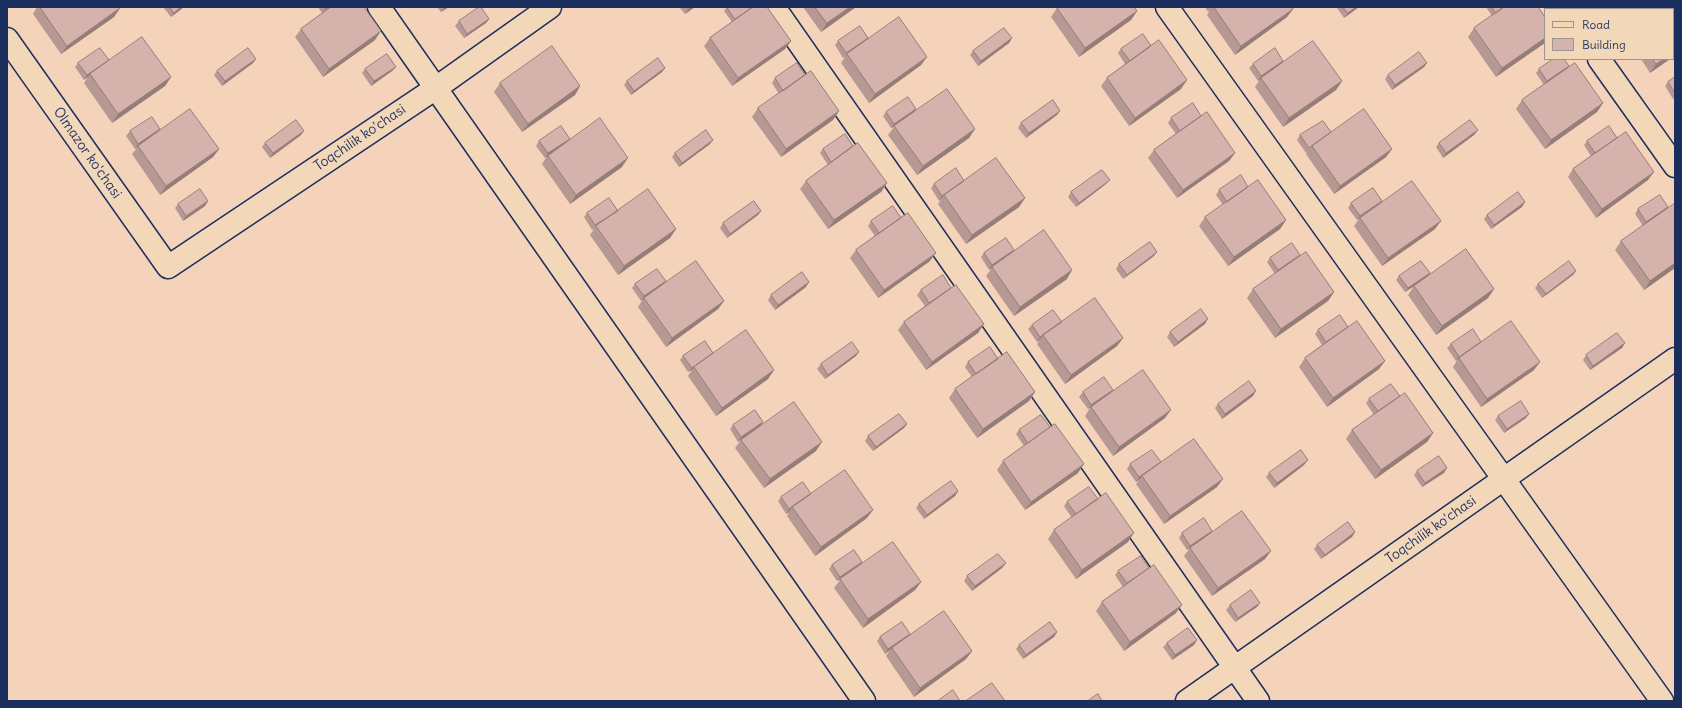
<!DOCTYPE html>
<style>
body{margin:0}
#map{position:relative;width:1682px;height:708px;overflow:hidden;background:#f4d3ba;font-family:Delius,sans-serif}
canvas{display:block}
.frame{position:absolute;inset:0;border:8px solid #1b2f5e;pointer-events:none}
.legend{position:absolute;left:1544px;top:8px;width:130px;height:52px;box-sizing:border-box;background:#f2d7b9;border:1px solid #9c9495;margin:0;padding:5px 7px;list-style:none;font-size:12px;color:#1b2f5e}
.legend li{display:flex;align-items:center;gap:8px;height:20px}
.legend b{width:20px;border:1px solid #9c9495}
</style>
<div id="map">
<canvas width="1682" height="708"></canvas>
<div class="frame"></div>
<ul class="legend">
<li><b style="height:5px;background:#f2d7b9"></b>Road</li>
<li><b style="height:11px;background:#d5b2ac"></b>Building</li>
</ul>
</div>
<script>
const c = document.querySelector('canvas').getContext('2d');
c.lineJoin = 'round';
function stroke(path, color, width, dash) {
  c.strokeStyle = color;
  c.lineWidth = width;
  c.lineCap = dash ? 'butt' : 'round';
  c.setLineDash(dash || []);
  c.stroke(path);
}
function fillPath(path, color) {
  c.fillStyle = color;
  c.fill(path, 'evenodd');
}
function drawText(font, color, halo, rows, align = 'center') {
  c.font = font + ' Delius,sans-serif';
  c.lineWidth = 4;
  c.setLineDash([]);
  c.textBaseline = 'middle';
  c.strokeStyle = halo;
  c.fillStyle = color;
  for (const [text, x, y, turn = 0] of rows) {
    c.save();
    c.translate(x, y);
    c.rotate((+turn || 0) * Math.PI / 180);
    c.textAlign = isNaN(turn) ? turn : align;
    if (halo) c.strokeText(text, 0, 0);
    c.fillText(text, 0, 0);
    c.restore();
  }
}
const minor = new Path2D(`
 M379 7 864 701
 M774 7 1258 701
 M1167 7 1662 701
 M1562 7 1563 9
 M7 39 168 267 436 88 550 7
 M1599 59 1675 166
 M1187 701 1675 359`);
stroke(minor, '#1b2f5e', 25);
stroke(minor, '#f2d7b9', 22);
fillPath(new Path2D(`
 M37 7H119L120 8 114 17 61 54 33 14Z
 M163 7H184L171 17Z
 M318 7H364L375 40 323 77 295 37 301 29 322 13Z
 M437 7H449L441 12Z
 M679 7H695L685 14Z
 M727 7H767L791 41 785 49 732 86 704 46 710 38 732 22 724 11Z
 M803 7H856L821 32Z
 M1205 7H1292L1293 9 1287 17 1235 55 1207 15 1210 10 1208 12Z
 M1337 7H1359L1344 18 1337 8Z
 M1486 7H1538L1545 17 1496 77 1468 37 1474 28 1492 16Z
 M1057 8 1137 11 1131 20 1079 57 1051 17Z
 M489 19 486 23 464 38 455 26 459 21Z
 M868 38 927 57 921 65 869 103 841 63 845 57 843 58 835 45 838 41Z
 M1012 38 1009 43 978 66 970 55 973 51Z
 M1151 46 1181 89 1129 126 1101 86 1107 78 1125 64 1118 53 1121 49Z
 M256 59 253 63 222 86 214 75 217 71Z
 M1641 59H1670L1650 73Z
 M109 60 171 77 165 86 112 123 84 83 88 77 84 80 75 67 78 63Z
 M1283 61 1282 63 1342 81 1336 90 1283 127 1255 87 1260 79 1258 81 1249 68 1253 64Z
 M1427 63 1424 67 1392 90 1385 79 1388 75Z
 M396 67 392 71 371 86 362 73 365 69Z
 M665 68 662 72 631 95 624 85 627 81Z
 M1568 68 1603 103 1597 112 1545 149 1516 109 1522 100 1544 85 1536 73 1539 69Z
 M805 75 839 111 833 120 781 157 752 117 758 108 779 94 772 83 775 78Z
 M1675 77V98L1673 99 1665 86 1668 82Z
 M500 83 580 86 575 95 522 132 494 92Z
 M916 109 914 112 975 129 969 138 917 175 888 135 894 127 891 128 883 116 886 112Z
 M1057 115 1026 138 1018 128 1021 123Z
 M1201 116 1235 153 1229 161 1177 198 1148 158 1154 150 1176 134 1168 123 1171 118Z
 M160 129 159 131 219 149 213 157 160 195 132 154 137 148 135 149 126 136 130 131Z
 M1478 130 1474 135 1443 158 1436 147 1439 143Z
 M1331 132 1392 149 1386 157 1334 194 1306 154 1308 151 1306 153 1297 140 1300 135Z
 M301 135 270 158 262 147 265 143Z
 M1617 138 1648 180 1596 218 1568 177 1573 169 1591 156 1584 145 1587 141Z
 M539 141H568L622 167 570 204 542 164 547 156 545 158 536 146Z
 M710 144 679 167 672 157 675 153Z
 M853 146 887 183 881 192 828 229 800 189 806 181 828 165 820 153 823 149Z
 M964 181 1025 198 1019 207 966 244 938 204 942 198 939 201 931 188 934 184Z
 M1106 184 1076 207 1068 197 1071 192Z
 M1248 187 1286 220 1280 229 1228 266 1199 226 1205 217 1223 205 1216 195 1219 190Z
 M208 201 205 206 183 221 175 208 178 204Z
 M1382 201 1381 203 1435 229 1382 266 1354 226 1359 219 1357 220 1348 208 1351 203Z
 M1525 202 1522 207 1491 229 1484 219 1487 215Z
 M1668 207 1667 209 1675 268 1644 290 1615 250 1621 241 1643 226 1635 214 1638 209Z
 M761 211 758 215 727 238 720 228 723 223Z
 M587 213 676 229 670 238 618 275 590 235 594 229 592 230 584 217Z
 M871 221 930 261 878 298 850 258 856 250 875 236 868 226Z
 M984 253H1012L1067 279 1014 316 986 276 992 268 989 270 981 257Z
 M1300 255 1334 292 1328 301 1275 338 1247 298 1253 289 1275 274 1267 262 1270 258Z
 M1154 256 1123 279 1116 269 1119 264Z
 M1576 271 1573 275 1542 298 1535 288 1538 284Z
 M1430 273 1427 277 1494 289 1488 298 1436 335 1408 295 1414 286 1405 292 1396 280 1399 276Z
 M635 284H664L724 301 718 309 666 347 638 307 643 299 641 301 632 288Z
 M806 287 775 310 768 300 771 295Z
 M951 288 984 324 978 333 926 370 898 330 904 322 925 306 917 295 921 290Z
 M1062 322 1123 338 1117 346 1065 384 1037 344 1040 340 1037 342 1028 329 1032 325Z
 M1205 324 1174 347 1167 337 1170 332Z
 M1348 327 1379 369 1327 407 1299 367 1305 358 1322 345 1315 334 1318 330Z
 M1481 342 1480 344 1534 370 1481 407 1453 367 1458 359 1456 361 1447 348 1451 344Z
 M1625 343 1622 348 1590 370 1583 360 1586 355Z
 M713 353 774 370 768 379 716 416 688 376 692 370 688 372 680 360 683 356Z
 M856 356 825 379 817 369 821 364Z
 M998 359 1035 392 1029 401 977 438 949 398 955 389 972 377 965 367 968 362Z
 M1113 390 1111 393 1165 418 1113 456 1085 416 1090 408 1088 409 1079 397 1083 392Z
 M1253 396 1222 419 1215 408 1218 404Z
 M1400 396 1433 433 1427 442 1375 479 1346 439 1352 430 1374 415 1366 403 1369 399Z
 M1498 416 1526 418 1504 433 1495 420Z
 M763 422 761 425 816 451 764 488 735 448 741 440 738 442 730 429 733 425Z
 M907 424 904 428 873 451 865 441 868 436Z
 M1019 430 1078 473 1025 510 997 470 1003 461 1024 446 1016 434Z
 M1161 462 1217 487 1164 524 1136 484 1140 479 1136 482 1127 469 1130 464Z
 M1304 465 1274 488 1266 477 1269 473Z
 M1417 471 1444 473 1422 487 1414 475Z
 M958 491 955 496 924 519 916 508 919 504Z
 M811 494 867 518 815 556 787 516 789 512 786 514 778 501 781 497Z
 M1098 499 1128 542 1076 579 1048 539 1054 530 1072 518 1064 506 1067 502Z
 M1212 531 1210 534 1265 559 1212 596 1184 556 1190 548 1187 550 1179 538 1182 533Z
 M1355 532 1352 537 1321 559 1314 549 1317 545Z
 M1006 563 1002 568 972 591 964 581 967 576Z
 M861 564 921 582 915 590 863 628 834 588 840 580 837 581 829 569 832 565Z
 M1118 571 1176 613 1124 651 1096 611 1102 602 1123 587 1115 575Z
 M1260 603 1257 607 1235 622 1226 610 1230 605Z
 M1057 632 1054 637 1023 659 1016 649 1019 645Z
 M910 634 972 651 966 659 914 697 886 656 890 650 885 654 877 641 880 637Z
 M1197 640 1194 645 1172 660 1163 647 1167 643Z`), '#b79994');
fillPath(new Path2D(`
 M181 7H184L171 17 174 13Z
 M445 7H449L441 12Z
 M690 7H695L685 14Z
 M850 7H856L821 32 827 23Z
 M1356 7H1359L1344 18 1348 13Z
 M120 8 114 17 61 54 67 46Z
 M1293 9 1287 17 1235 55 1241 46Z
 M1137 11 1131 20 1079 57 1085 48Z
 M489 19 486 23 464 38 467 34Z
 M381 31 375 40 323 77 329 69Z
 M1012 38 1009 43 978 66 981 61Z
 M1545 38V43L1496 77 1502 68Z
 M791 41 785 49 732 86 738 78Z
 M1675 51V56L1673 57V53Z
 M927 57 921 65 869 103 875 94Z
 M256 59 253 63 222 86 225 81Z
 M1664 59H1670L1650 73 1656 64Z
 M109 60 90 74 88 77 84 80 87 75Z
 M1283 61 1280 66 1258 81 1261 76Z
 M1427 63 1424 67 1392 90 1395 85Z
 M1569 66 1566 70 1544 86 1547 81Z
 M396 67 392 71 371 86 374 81Z
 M665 68 662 72 631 95 634 91Z
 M171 77 165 86 112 123 118 114Z
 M1187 80 1181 89 1129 126 1135 118Z
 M1342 81 1336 90 1283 127 1289 118Z
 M580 86 575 95 522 132 528 124Z
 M1603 103 1597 112 1545 149 1551 140Z
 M916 109 913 114 891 128 894 124Z
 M839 111 833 120 781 157 786 149Z
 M1060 111 1057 115 1026 138 1029 133Z
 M160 129 157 134 138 146 135 149 138 144Z
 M975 129 969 138 917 175 923 166Z
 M1478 130 1474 135 1443 158 1446 153Z
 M304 131 301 135 270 158 273 153Z
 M570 139 566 143 545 158 548 153Z
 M713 140 710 144 679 167 682 163Z
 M219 149 213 157 160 195 166 186Z
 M1392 149 1386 157 1334 194 1340 186Z
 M1235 153 1229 161 1177 198 1183 190Z
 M628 158 622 167 570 204 576 195Z
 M1654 172 1648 180 1596 218 1602 209Z
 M1110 180 1106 184 1076 207 1079 203Z
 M964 181 944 195 942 198 939 201 942 196Z
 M887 183 881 192 828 229 834 220Z
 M1025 198 1019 207 966 244 972 235Z
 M208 201 205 206 183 221 186 216Z
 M1382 201 1379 205 1360 218 1357 220 1360 216Z
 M1525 202 1522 207 1491 229 1494 225Z
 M1668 207 1665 211 1643 226 1646 222Z
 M761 211 758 215 727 238 730 234Z
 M1286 220 1280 229 1228 266 1234 257Z
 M1441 221 1435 229 1382 266 1388 258Z
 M676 229 670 238 618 275 624 266Z
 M1014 250 1011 255 989 270 992 265Z
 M1157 252 1154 256 1123 279 1127 275Z
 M936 253 930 261 878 298 884 290Z
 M1675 263V268L1644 290 1650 281Z
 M1072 270 1067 279 1014 316 1020 307Z
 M1576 271 1573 275 1542 298 1546 294Z
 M1430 273 1427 278 1405 292 1408 288Z
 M666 281 663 286 641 301 644 296Z
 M809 282 806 287 775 310 778 305Z
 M1494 289 1488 298 1436 335 1442 326Z
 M1334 292 1328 301 1275 338 1281 329Z
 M724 301 718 309 666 347 672 338Z
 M1208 319 1205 324 1174 347 1178 342Z
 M984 324 978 333 926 370 932 362Z
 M1043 335 1040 340 1037 342 1040 337Z
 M1123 338 1117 346 1065 384 1071 375Z
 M1481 342 1478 346 1456 361 1459 357Z
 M1625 343 1622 348 1590 370 1593 366Z
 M859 352 856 356 825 379 828 375Z
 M710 358 694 367 692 370 688 372 692 368Z
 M1385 361 1379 369 1327 407 1333 398Z
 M1540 362 1534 370 1481 407 1487 399Z
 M774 370 768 379 716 416 722 408Z
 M1113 390 1110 394 1088 409 1091 405Z
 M1256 391 1253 396 1222 419 1225 414Z
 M1035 392 1029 401 977 438 983 429Z
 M1171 410 1165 418 1113 456 1119 447Z
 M1529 414 1526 418 1504 433 1507 429Z
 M763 422 760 427 738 442 741 437Z
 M907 424 904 428 873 451 876 447Z
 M1433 433 1427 442 1375 479 1381 470Z
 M822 442 816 451 764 488 770 479Z
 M1308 460 1304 465 1274 488 1277 483Z
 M1161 462 1142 476 1140 479 1136 482 1139 477Z
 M1084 464 1078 473 1025 510 1031 502Z
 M1447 468 1444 473 1422 487 1425 483Z
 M1223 479 1217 487 1164 524 1170 516Z
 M958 491 955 496 924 519 927 515Z
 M792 507 789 512 786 514 789 509Z
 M873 510 867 518 815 556 821 547Z
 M1212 531 1209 535 1187 550 1190 546Z
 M1355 532 1352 537 1321 559 1325 555Z
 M1134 533 1128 542 1076 579 1082 570Z
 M1271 551 1265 559 1212 596 1218 588Z
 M862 562 859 567 837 581 840 577Z
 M1006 563 1002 568 972 591 975 586Z
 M921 582 915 590 863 628 868 619Z
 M1260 603 1257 607 1235 622 1238 618Z
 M1182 605 1176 613 1124 651 1130 642Z
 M1057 632 1054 637 1023 659 1026 655Z
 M910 634 892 648 890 650 885 654 888 649Z
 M1197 640 1194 645 1172 660 1175 655Z
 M972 651 966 659 914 697 920 688Z`), '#957d78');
const building = new Path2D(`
 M40 7H119L120 8 67 46Z
 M170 7H181L174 13Z
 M324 7H329L325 9Z
 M331 7H364L381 31 329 69 301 29Z
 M479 7H481L489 19 467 34 459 21Z
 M727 7H753L735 19Z
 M753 7H767L791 41 738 78 710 38Z
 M815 7H850L827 23Z
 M1059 7H1134L1137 11 1085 48 1057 8Z
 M1214 7H1292L1293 9 1241 46Z
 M1343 7H1356L1348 13Z
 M1492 7H1504L1496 13Z
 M1504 7H1538L1545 17V38L1502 68 1474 28Z
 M1624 7H1650V8L1648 9H1621Z
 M1653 7H1675V51L1673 53V9H1650Z
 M899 17 927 57 875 94 847 54Z
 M860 26 868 38 846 53 838 41Z
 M1004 28 1012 38 981 61 973 51Z
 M1143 34 1151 46 1130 61 1121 49Z
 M142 37 171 77 118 114 90 74Z
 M1159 40 1187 80 1135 118 1107 78Z
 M1313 41 1342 81 1289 118 1261 78Z
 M552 46 580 86 528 124 500 83Z
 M100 48 109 60 87 75 78 63Z
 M248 48 256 59 225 81 217 71Z
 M1275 48 1283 61 1261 76 1253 64Z
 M1419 52 1427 63 1395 85 1388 75Z
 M387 54 396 67 374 81 365 69Z
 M658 58 665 68 634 91 627 81Z
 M1553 59H1564L1569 66 1547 81 1539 69Z
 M1653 59H1664L1656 64Z
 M797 63 805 75 783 91 775 78Z
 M1575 63 1603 103 1551 140 1522 100Z
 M811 71 839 111 786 149 758 108Z
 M1675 77V93L1668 82Z
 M947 89 975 129 923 166 894 126Z
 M908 97 916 109 894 124 886 112Z
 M1053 100 1060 111 1029 133 1021 123Z
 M1193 103 1201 116 1180 131 1171 118Z
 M190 109 219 149 166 186 138 146Z
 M1364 109 1392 149 1340 186 1312 146Z
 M1207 112 1235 153 1183 190 1154 150Z
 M152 117 160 129 138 144 130 131Z
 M600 118 628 158 576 195 548 156Z
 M296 120 304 131 273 153 265 143Z
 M1470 120 1478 130 1446 153 1439 143Z
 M1323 121 1331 132 1309 148 1300 135Z
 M561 126 570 139 548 153 539 141Z
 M1609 126 1617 138 1595 153 1587 141Z
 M706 130 713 140 682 163 675 153Z
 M1626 132 1654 172 1602 209 1573 169Z
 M845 134 853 146 831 162 823 149Z
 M858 143 887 183 834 220 806 181Z
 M996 158 1025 198 972 235 944 195Z
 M956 168 964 181 942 196 934 184Z
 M1102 170 1110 180 1079 203 1071 192Z
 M1241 175 1248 187 1227 202 1219 190Z
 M1258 180 1286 220 1234 257 1205 217Z
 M1412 181 1441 221 1388 258 1360 218Z
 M1373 188 1382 201 1360 216 1351 203Z
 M200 189 208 201 186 216 178 204Z
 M648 189 676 229 624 266 596 226Z
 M1518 192 1525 202 1494 225 1487 215Z
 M1660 195 1668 207 1646 222 1638 209Z
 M609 198 618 211 595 225 587 213Z
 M754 201 761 211 730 234 723 223Z
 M1674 204 1675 205V263L1650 281 1621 241Z
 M893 206 901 218 879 233 871 221Z
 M908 213 936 253 884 290 856 250Z
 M1044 230 1072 270 1020 307 992 267Z
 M1006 238 1014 250 992 265 984 253Z
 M1150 242 1157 252 1127 275 1119 264Z
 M1292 243 1300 255 1278 270 1270 258Z
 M1466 249 1494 289 1442 326 1414 286Z
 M1306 252 1334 292 1281 329 1253 289Z
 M696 261 724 301 672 338 644 298Z
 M1421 261 1430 273 1408 288 1399 276Z
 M1569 261 1576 271 1546 294 1538 284Z
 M657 269 666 281 644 296 635 284Z
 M802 272 809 282 778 305 771 295Z
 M943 275 951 288 929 303 921 290Z
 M956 285 984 324 932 362 904 322Z
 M1095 298 1123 338 1071 375 1043 335Z
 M1201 309 1208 319 1178 342 1170 332Z
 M1053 310 1062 322 1040 337 1032 325Z
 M1340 315 1348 327 1326 342 1318 330Z
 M1357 321 1385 361 1333 398 1305 358Z
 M1511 321 1540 362 1487 399 1459 358Z
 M1473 329 1481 342 1459 357 1451 344Z
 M746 330 774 370 722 408 694 367Z
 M1617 333 1625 343 1593 366 1586 355Z
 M705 341 713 353 692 368 683 356Z
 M852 342 859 352 828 375 821 364Z
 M990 347 998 359 976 374 968 362Z
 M1007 352 1035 392 983 429 955 389Z
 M1143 370 1171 410 1119 447 1091 407Z
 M1104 377 1113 390 1091 405 1083 392Z
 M1249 381 1256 391 1225 414 1218 404Z
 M1391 384 1400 396 1378 411 1369 399Z
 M1405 393 1433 433 1381 470 1352 430Z
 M1521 401 1529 414 1507 429 1498 416Z
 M794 402 822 442 770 479 741 440Z
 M755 410 763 422 741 437 733 425Z
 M899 414 907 424 876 447 868 436Z
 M1041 415 1050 427 1028 443 1019 430Z
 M1055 424 1084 464 1031 502 1003 461Z
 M1194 439 1223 479 1170 516 1142 476Z
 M1152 450 1161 462 1139 477 1130 464Z
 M1301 450 1308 460 1277 483 1269 473Z
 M1439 456 1447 468 1425 483 1417 471Z
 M845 470 873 510 821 547 792 507Z
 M951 481 958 491 927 515 919 504Z
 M803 482 811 494 789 509 781 497Z
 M1089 487 1098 499 1076 514 1067 502Z
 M1106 493 1134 533 1082 570 1054 530Z
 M1242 511 1271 551 1218 588 1190 548Z
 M1204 518 1212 531 1190 546 1182 533Z
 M1348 522 1355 532 1325 555 1317 545Z
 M893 542 921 582 868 619 840 579Z
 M854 550 862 562 840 577 832 565Z
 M998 554 1006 563 975 586 967 576Z
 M1141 556 1149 568 1127 583 1118 571Z
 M1154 565 1182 605 1130 642 1102 602Z
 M1251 590 1260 603 1238 618 1230 605Z
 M944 611 972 651 920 688 892 648Z
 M902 622 910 634 888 649 880 637Z
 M1050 622 1057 632 1026 655 1019 645Z
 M1188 628 1197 640 1175 655 1167 643Z
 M992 683 1005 701H966Z
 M953 690 960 701H938Z
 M1098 694 1102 701H1088Z`);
fillPath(building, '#d5b2ac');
stroke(building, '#957d78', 1);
drawText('14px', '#1b2f5e', '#f2d7b9', [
 ["Toqchilik ko'chasi",360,138,-34],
 ["Olmazor ko'chasi",87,153,55],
 ["Toqchilik ko'chasi",1431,530,-35]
]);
</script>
